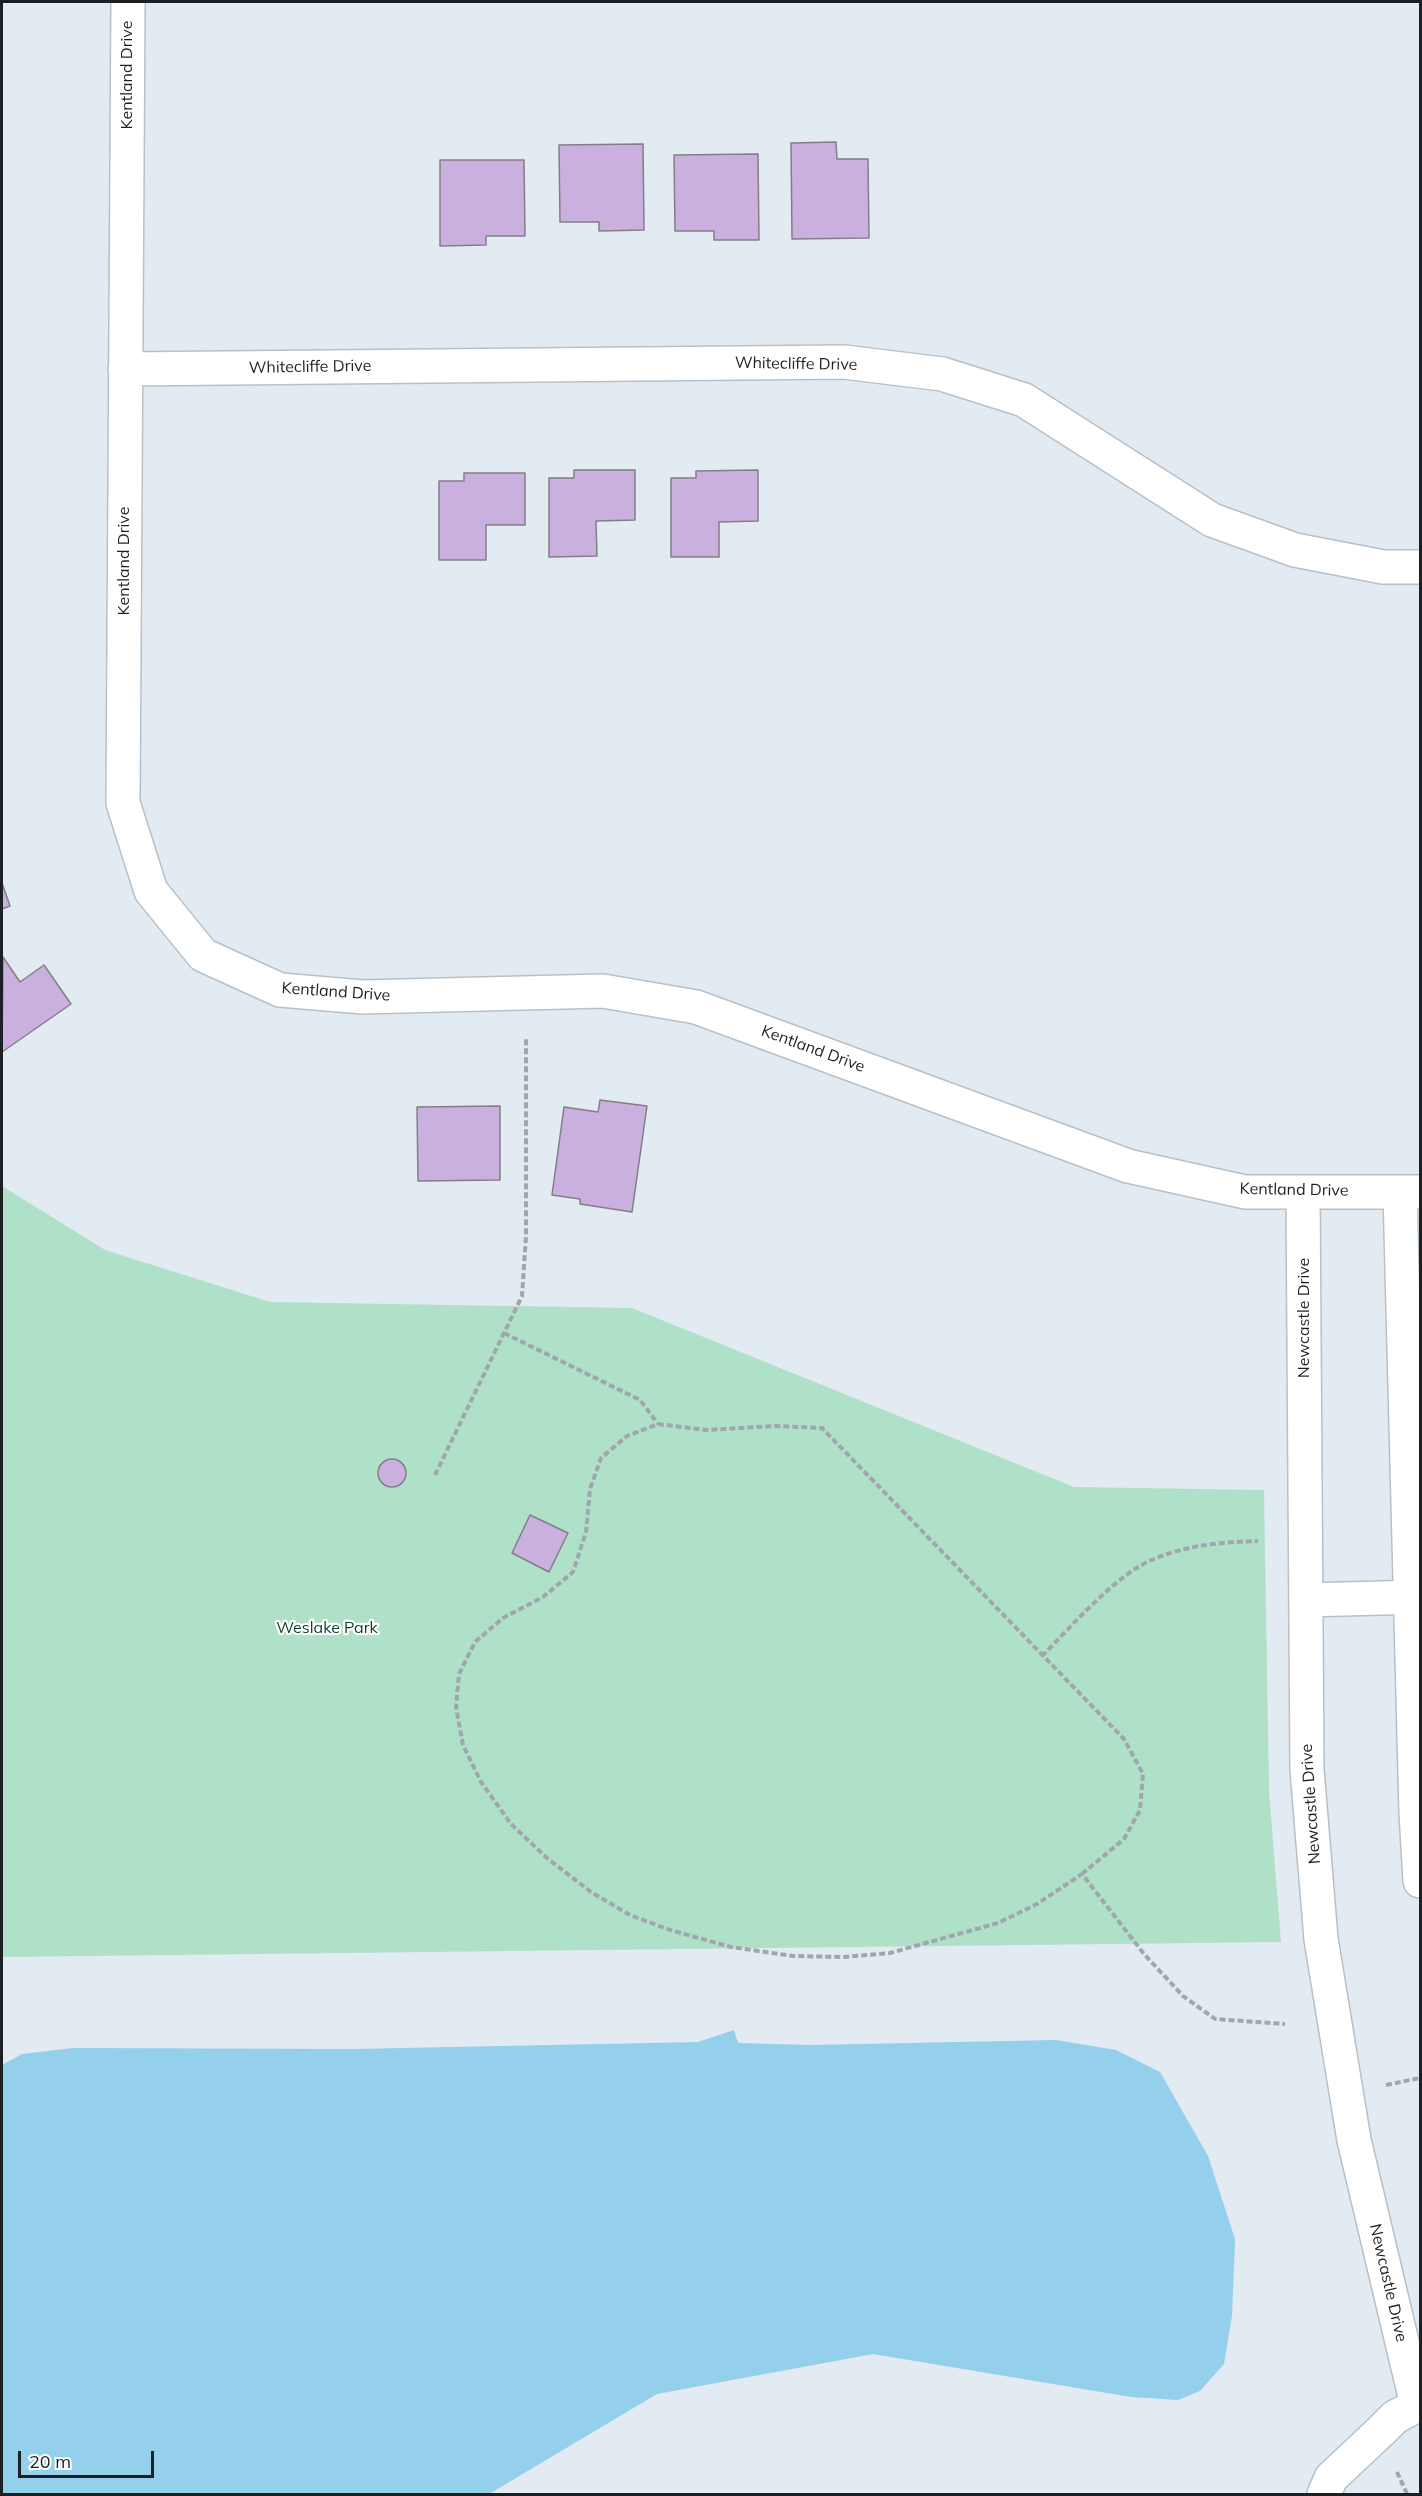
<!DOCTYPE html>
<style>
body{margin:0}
#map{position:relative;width:1422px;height:2496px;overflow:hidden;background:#e2eaf2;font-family:Mulish,sans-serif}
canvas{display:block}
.frame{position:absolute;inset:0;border:3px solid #1d2023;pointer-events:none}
.scale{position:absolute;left:18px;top:2451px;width:136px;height:27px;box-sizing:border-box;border:3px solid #1d2023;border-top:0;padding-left:8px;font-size:18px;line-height:21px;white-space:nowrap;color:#1d2023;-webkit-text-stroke:4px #fff;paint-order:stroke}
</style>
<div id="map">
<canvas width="1422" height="2496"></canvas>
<div class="frame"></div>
<div class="scale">20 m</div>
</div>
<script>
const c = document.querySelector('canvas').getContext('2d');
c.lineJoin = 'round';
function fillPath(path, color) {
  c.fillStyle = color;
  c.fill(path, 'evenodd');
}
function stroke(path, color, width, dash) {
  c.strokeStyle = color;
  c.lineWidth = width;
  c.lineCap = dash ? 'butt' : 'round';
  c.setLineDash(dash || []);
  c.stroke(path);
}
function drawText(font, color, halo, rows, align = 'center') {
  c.font = font + ' Mulish,sans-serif';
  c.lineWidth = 4.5;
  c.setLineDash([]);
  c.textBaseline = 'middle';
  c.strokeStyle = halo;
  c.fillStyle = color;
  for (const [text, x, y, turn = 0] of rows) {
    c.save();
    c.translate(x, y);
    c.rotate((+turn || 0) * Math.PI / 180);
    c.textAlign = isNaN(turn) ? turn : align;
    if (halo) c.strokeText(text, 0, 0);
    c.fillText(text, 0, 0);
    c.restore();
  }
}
fillPath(new Path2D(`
 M2 1186 105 1250 270 1302 632 1308 1074 1487 1264 1490 1269 1791 1281 1942 2 1957Z`), '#afe1c8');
fillPath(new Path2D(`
 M734 2030 738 2043 810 2045 1056 2040 1116 2050 1160 2072 1208 2156 1235 2239 1232 2316 1224 2364 1200 2391 1178 2400 1131 2397 873 2354 657 2394 489 2494H2V2065L22 2054 73 2048 354 2049 698 2042Z`), '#94cfeb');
const building = new Path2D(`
 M836 142 837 159H868L869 238 792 239 791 143Z
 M643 144 644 230 599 231V222H560L559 145Z
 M758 154 759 240H714V231H675L674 155Z
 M440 160H524L525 236H486V245L440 246Z
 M574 470H635V520L596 521 597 556 549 557V478H574Z
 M758 470V521L719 522V557H671V478H696V471Z
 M464 473H525V525H486V560H439V481H464Z
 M2 883 10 906 2 909Z
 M3 957 20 982 44 965 71 1004 2 1052Z
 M600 1100 647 1106 632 1212 580 1204V1199L552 1195 564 1107 598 1112Z
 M500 1106V1180L418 1181 417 1107Z
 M378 1473a14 14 0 1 1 28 0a14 14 0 1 1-28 0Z
 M530 1515 568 1533 549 1572 512 1553Z`);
fillPath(building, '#cab0df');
stroke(building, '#837e86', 1.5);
const minor = new Path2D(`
 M128 2 123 803 151 891 203 955 280 990 363 997 603 991 696 1007 1128 1166 1245 1192H1420
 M125 369 844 362 942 374 1024 400 1212 520 1295 550 1383 567H1420
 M1303 1192 1307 1770 1321 1939 1354 2140 1417 2405
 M1400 1192 1416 1813 1420 1881
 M1306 1600 1420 1597
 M1324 2494 1331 2478 1381 2431 1395 2417 1420 2404`);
stroke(minor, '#b8c0c7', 36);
stroke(new Path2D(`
 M504 1333 640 1400 658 1424
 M435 1475 522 1296 526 1236V1038
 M1042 1656C1071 1627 1116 1574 1154 1559 1187 1545 1223 1542 1258 1541
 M1082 1874 1124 1839 1140 1810 1143 1774 1124 1739 822 1428 775 1426 706 1430 658 1424 627 1436 601 1458 590 1489 586 1532 573 1572 543 1597 503 1618 475 1642 459 1674 456 1707 463 1745 481 1782 511 1824 547 1858 591 1892 630 1915 670 1930 731 1947 793 1956 844 1957 890 1953 998 1923 1037 1904 1082 1874 1144 1954 1183 1996 1215 2019 1285 2024
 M1386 2085 1420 2078
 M1397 2472 1407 2494`), '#a0a6ac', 4, [6, 3]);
stroke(minor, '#fff', 33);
drawText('16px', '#1d2023', '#fff', [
 ["Kentland Drive",127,75,-90],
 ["Whitecliffe Drive",796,364,1],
 ["Whitecliffe Drive",310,367,-1],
 ["Kentland Drive",124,561,-90],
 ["Kentland Drive",336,992,4],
 ["Kentland Drive",813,1049,20],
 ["Kentland Drive",1294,1190,1],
 ["Newcastle Drive",1304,1318,-90],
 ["Newcastle Drive",1311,1804,-94],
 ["Newcastle Drive",1388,2283,77]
]);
drawText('16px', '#0d3d2a', '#fff', [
 ["Weslake Park",327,1628]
]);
</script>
